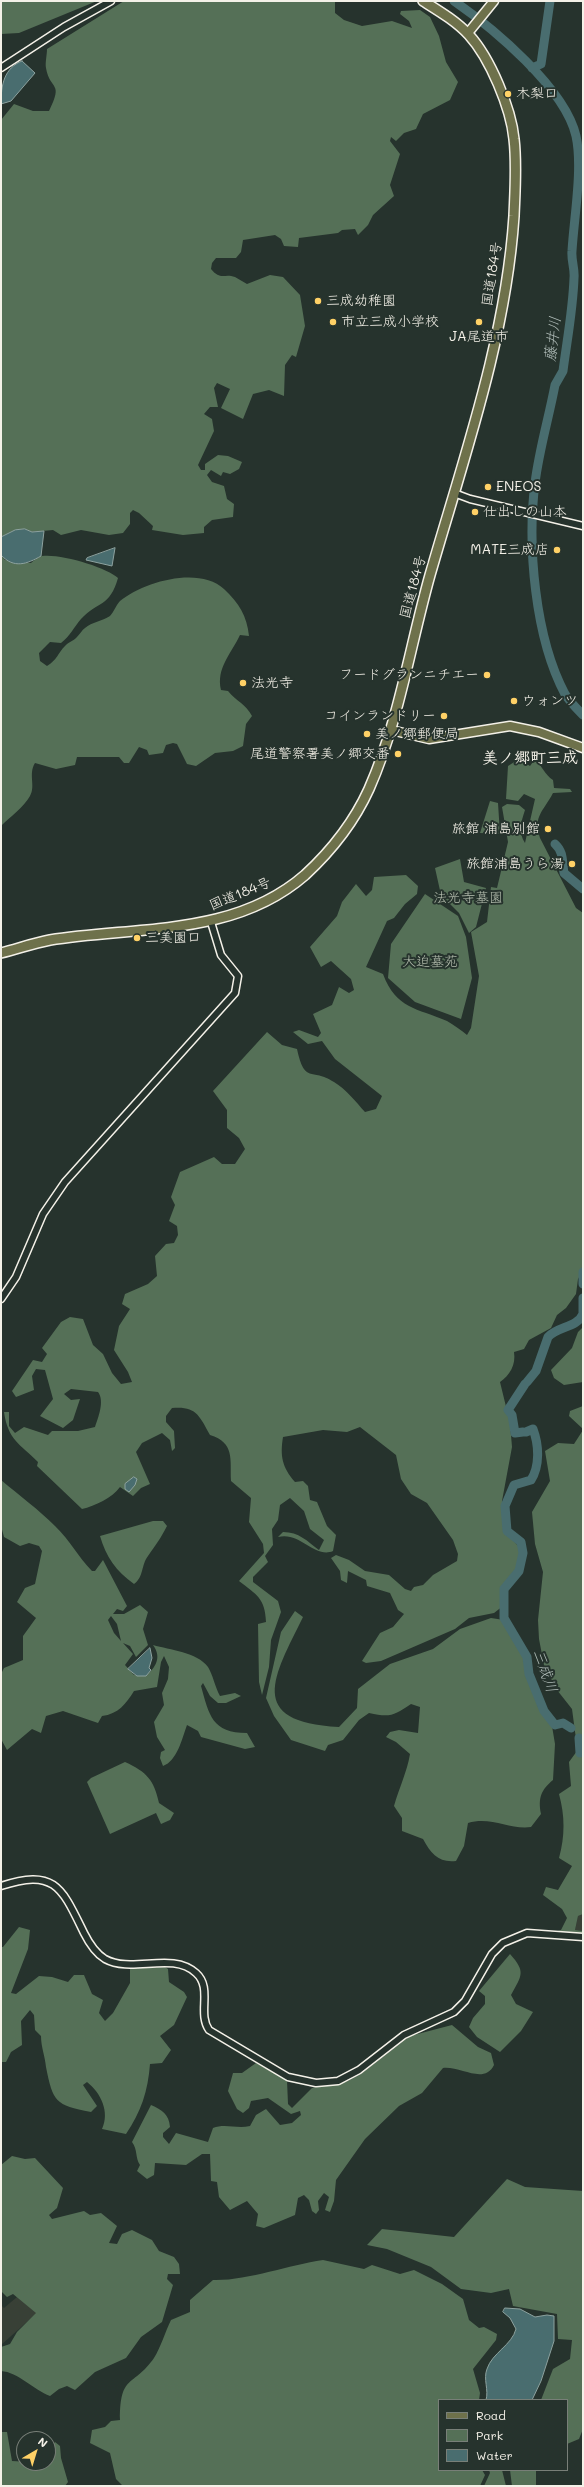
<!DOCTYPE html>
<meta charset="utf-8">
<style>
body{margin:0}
#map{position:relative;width:584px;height:2487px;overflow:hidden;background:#26332d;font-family:Mali,sans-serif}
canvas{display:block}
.frame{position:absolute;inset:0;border:2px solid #f4f1e8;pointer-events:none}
.legend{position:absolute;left:438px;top:2399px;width:130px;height:72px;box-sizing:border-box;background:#26332d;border:1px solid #787f78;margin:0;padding:5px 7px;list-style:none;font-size:12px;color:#f4f1e8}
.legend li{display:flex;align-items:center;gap:8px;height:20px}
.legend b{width:20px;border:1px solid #787f78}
.north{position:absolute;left:16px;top:2431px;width:40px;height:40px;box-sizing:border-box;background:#26332d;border:1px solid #787f78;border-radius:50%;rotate:38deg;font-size:11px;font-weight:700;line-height:16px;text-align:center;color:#f4f1e8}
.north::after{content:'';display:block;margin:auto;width:14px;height:18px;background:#ffd166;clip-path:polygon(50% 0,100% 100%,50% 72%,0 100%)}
</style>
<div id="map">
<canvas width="584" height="2487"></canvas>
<div class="frame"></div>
<ul class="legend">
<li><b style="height:5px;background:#6e714b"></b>Road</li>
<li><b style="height:11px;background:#557057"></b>Park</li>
<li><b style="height:11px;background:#496d6f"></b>Water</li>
</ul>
<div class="north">N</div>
</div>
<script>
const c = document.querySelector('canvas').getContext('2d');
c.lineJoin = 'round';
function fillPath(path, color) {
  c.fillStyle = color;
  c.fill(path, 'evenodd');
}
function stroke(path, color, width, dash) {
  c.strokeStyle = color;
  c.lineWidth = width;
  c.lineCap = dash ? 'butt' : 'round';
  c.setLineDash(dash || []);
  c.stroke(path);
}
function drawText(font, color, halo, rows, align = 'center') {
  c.font = font + ' Mali,"Klee One",sans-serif';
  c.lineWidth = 4;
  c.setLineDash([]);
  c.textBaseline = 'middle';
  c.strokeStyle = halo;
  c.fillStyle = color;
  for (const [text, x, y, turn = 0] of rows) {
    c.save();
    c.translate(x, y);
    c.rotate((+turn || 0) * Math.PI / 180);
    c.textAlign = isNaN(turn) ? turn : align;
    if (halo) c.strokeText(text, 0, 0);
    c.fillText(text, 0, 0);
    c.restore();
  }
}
fillPath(new Path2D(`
 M583 1914V1931L575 1930 578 1916Z
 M17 2297 37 2313 1 2345V2305L4 2308Z`), '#384036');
fillPath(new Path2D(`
 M1 1H97L19 33 1 34Z
 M124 1H335V13L344 20 362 26 392 21 412 28 409 21 400 14 401 11 420 10 430 17 439 36 446 62 458 82 450 100 423 114 416 129 404 133 396 141 391 137 390 141 400 154 390 185 394 196 373 215 368 225 358 235 355 229 342 230 338 233 299 238 298 247 284 246 281 239 275 235 243 240 241 252 236 258H216L212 263 211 269C221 281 224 273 235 277 239 279 243 282 247 284L270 275 283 277 300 295 305 326 296 357 292 355 285 365 284 396 269 390 253 394 243 419 221 408 230 389 217 383 214 388 218 407H210L204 414 212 419 214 431 198 465 201 470H205V464L218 455 228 456 242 462 239 469 230 474 223 472 221 476 211 470 207 475 212 482 224 486 227 499 234 504 233 517 212 520 204 527V533L183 535 152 530 153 526 139 513 133 510 130 513V524L123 533 109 535 81 530 61 535 53 530 32 532 25 529 15 530 1 537V120L14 104 33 111H49C64 81 50 91 46 68 45 63 47 55 47 49Z
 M1 555 5 560 31 563C33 561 36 559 38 557 53 551 107 567 118 578 110 607 98 601 81 619 74 627 70 636 61 643L50 642 39 653 40 661 47 666C57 660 58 653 65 646 68 642 74 641 77 637 80 634 82 630 85 628 92 622 102 621 110 616 114 612 116 605 120 601 144 581 200 566 224 589 239 603 247 616 249 636L240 635C231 654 216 668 221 690L228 691C236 701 246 704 252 716L246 724 243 746 233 751 215 753 196 766 187 764 177 744 173 743 166 745 163 753 149 755 147 750 139 747 129 763H124L119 757H77L75 765 56 769 35 763C28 774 36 786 30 796 24 807 10 817 1 826Z
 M519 759 530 766 535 759C542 766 545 775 553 780L554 788 570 789 572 792 553 793C543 812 533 816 540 838L576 908 583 913V1271L578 1279 576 1294 566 1308 557 1315 551 1328 529 1340 524 1349 514 1352C516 1365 510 1375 500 1382L510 1423 512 1447 502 1501 510 1537 520 1548 517 1570 504 1590 503 1606 494 1613 469 1618 455 1629 381 1661 366 1663 362 1661 380 1633 393 1627 404 1614 398 1610 390 1593 367 1586 366 1580 348 1571 347 1583 341 1580 340 1571 331 1558 336 1555 349 1560 365 1571 389 1575 405 1589 411 1591 414 1587 423 1585 433 1575 457 1561 458 1554 453 1540 427 1503 411 1494 401 1479 396 1455 360 1427 347 1432 323 1430 283 1437C280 1456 282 1467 295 1482L303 1481 308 1486 310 1500 317 1502 327 1526 336 1535 333 1551C315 1559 300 1531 278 1537L283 1532C299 1532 307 1541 319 1550L324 1540 310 1529 304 1511 290 1498 280 1505 278 1520 272 1529 273 1545 265 1556 268 1562 253 1577V1582L278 1601 281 1612 271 1640 269 1667 262 1695 259 1682 258 1624 266 1622C265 1598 257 1595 239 1581L264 1553 263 1544 249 1522 251 1498 231 1481C230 1459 235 1443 210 1435 199 1415 196 1406 172 1408L166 1416V1422L174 1431 175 1448 172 1451 170 1440 162 1433 142 1443 136 1452 150 1484 141 1488 133 1496 120 1487C112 1498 95 1506 82 1509L37 1466 38 1462C20 1444 8 1440 4 1412H9V1426L15 1433 24 1427 48 1435 52 1431H78L95 1427C98 1418 105 1401 98 1392L71 1389 64 1394 71 1400 80 1399 73 1420 63 1428 40 1416 53 1399 45 1370 36 1369 32 1376 34 1390 16 1397 12 1391 33 1360 42 1362 47 1354 42 1348 61 1322 70 1317 83 1319 93 1345 103 1354 112 1373 121 1384 132 1382 128 1372 114 1350 119 1326 130 1309 122 1304 125 1294 148 1284 157 1276 155 1256 166 1244 174 1243 178 1235 177 1226 169 1221 175 1205 171 1197 180 1172 214 1157 222 1164H235L245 1149 239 1138 227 1128V1110L213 1091 267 1032 282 1045 297 1049C305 1085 311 1067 334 1082 346 1089 356 1102 365 1112L376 1109 382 1096 335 1059 322 1041 308 1044 293 1032 299 1030 318 1037 321 1033 313 1014 332 1005 339 987 349 993 354 990 351 979 331 961 321 967 310 947 337 916 342 902 356 884 366 896 372 890 374 877 406 875 418 886 417 894 405 904 394 918 387 921 366 967 383 974C396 1009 417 1008 447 1021 454 1025 461 1030 467 1035L471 1028 479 976 471 932 487 922 491 887 497 888 508 842 502 807 507 804 519 805 525 810C521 822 518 832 525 843L535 799 524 794 518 801 506 799 508 766Z
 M490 801 498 803 500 834 480 833Z
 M460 859 464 882 486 888 476 927 469 933 459 913 441 895 435 868Z
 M425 894 458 916 466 937 472 978 461 1019 415 1002 388 978 391 944Z
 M583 1327V1382L564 1385 554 1378 551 1370 572 1348 578 1332Z
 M583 1406V1429L569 1416 570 1411Z
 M583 1430V1740L576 1739 572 1709 557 1690 544 1665 539 1639 538 1620 543 1572 535 1544 532 1512 550 1481 545 1451 558 1443 574 1444Z
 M1 1480C19 1495 39 1510 55 1526 70 1540 78 1557 92 1571H95L103 1560 127 1606 123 1611 117 1609 113 1614H124L140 1605 148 1612 143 1629 148 1645 136 1657 130 1646 123 1643 133 1654 125 1665 134 1675 145 1676C156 1668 162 1657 153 1645 170 1650 197 1652 208 1667 213 1675 215 1687 220 1696L235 1693 241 1696 226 1703H218L210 1696 203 1683 201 1686C209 1715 212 1733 247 1733L255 1747 245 1749 201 1737 198 1731 187 1725C182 1739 177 1761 163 1766L160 1758 161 1752 165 1750 157 1737 154 1722 164 1705 162 1693 168 1679 169 1667 164 1656 161 1662 157 1687 134 1691C126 1704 118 1714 102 1716L98 1723 63 1711 46 1716 41 1733 32 1729 7 1750 1 1739V1674L4 1668 23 1660V1636L36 1618 17 1602 25 1588 35 1584 42 1551 39 1546 29 1543 20 1546 4 1537 1 1526ZM111 1616 117 1624 121 1641 114 1633 108 1620Z
 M153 1521H163L167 1526C161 1538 155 1546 148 1556 141 1565 144 1577 134 1584 116 1571 106 1557 100 1536Z
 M295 1611 303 1617C274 1676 245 1722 339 1727L357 1708 358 1689 390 1664 433 1649 460 1629 491 1618 504 1620 513 1628 530 1659 538 1707 552 1726 555 1744 553 1780C541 1790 538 1798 541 1814L531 1827C510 1830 491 1816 468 1823L464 1846 456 1861C439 1863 431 1854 423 1839L402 1831V1818L394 1806C399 1788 407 1772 410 1754L396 1742 386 1737 390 1732 399 1730 418 1733 420 1707 411 1704C394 1715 391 1718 369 1713L359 1720 343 1740 328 1745 325 1751 291 1740 274 1716 266 1698 281 1632Z
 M583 1750V1914L578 1916 575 1930 583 1931V1935L554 1932 561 1930 567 1918 562 1909 543 1895 546 1887 558 1890 572 1866 559 1858C565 1836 565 1816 559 1794L571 1786 569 1762 577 1751Z
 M125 1762C147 1772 154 1780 159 1803L174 1813 170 1820 161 1824 156 1813 110 1834 87 1782 91 1778Z
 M19 1927 30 1930 28 1949 11 1993 16 1994 39 1976 52 1977 68 1982 74 1975H84L92 1994 103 2000 99 2013 105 2021 113 2013 130 1983V1968L165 1967 168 1969 169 1982 184 1992 187 1997 174 2025 160 2036 171 2050 162 2063 150 2064C148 2091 141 2112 126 2134L102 2129C110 2112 101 2093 87 2082L83 2085 97 2106 91 2112C55 2105 53 2102 46 2067 45 2056 41 2047 41 2036L35 2030 34 2015 30 2010 21 2021 22 2045 11 2052 6 2062H1V1947H3Z
 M510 1954C526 1972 522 1975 511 1995L516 2004 533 2012 521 2031 500 2052 477 2037 469 2027 473 2018 485 2004V1996L479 1991Z
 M452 2025 478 2047 491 2053 494 2065C484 2085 461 2066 443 2068L422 2093 399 2106 365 2139 336 2180 334 2201 330 2212 325 2210 329 2197 324 2193 318 2201 319 2210 316 2214 312 2211 309 2200 304 2195 298 2198 295 2215 264 2228 256 2226 258 2214 247 2201 230 2210 219 2197 217 2182 211 2181 210 2154H202L186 2165 155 2163 154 2175 147 2179 137 2171 140 2165C135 2158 138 2150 132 2142L151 2105C162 2110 169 2114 170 2127L163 2133V2137L169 2144 176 2133 208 2142 213 2128C225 2123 236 2129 250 2126L256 2115 266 2109 280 2125 292 2123 301 2115 300 2111 291 2114 268 2098 251 2101 249 2108 243 2113 237 2109 228 2091 233 2073H242L256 2063 287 2080 288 2104 292 2108 312 2088 348 2081 361 2074 410 2036Z
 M12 2156 25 2159 35 2158 63 2188 57 2208 49 2215 52 2219 84 2211 90 2215 101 2213 117 2226 109 2243 117 2244 122 2234 132 2230 152 2240 159 2251 174 2257 179 2264 180 2274H168L167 2279 173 2285 162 2322 141 2337 126 2358 95 2372 75 2390 67 2386 59 2389 50 2396C34 2390 18 2372 1 2371V2347L10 2344 17 2332 36 2313 13 2294 7 2297 1 2291V2165Z
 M507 2179 525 2187 583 2191V2429L579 2439 567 2444V2400H541L553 2369 570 2359 572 2340 558 2339 557 2314 513 2306 509 2289 491 2293 461 2289 431 2267 387 2249 367 2245 382 2229 454 2237Z
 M323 2260 364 2269 372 2265 400 2274 414 2270 442 2284 463 2299 469 2320 479 2328 484 2327 497 2334 496 2340 473 2369 480 2393 479 2400H439V2470H482L485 2475 480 2486H123L116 2479 110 2453 90 2443 92 2430 105 2427 111 2421 120 2420C120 2373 133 2388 154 2358 161 2347 165 2332 171 2320L190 2312V2300L213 2280C247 2281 288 2265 323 2260Z
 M1 2432H7L12 2461 48 2463V2450L55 2442 60 2446 61 2458 68 2482 65 2486H1Z
 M489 2470H502L506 2486H484L490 2473Z
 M510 2470H536V2486H512Z`), '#557057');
const water = new Path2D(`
 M22 61 35 73 11 101 1 104C1 85 4 68 22 61Z
 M25 529 32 532 44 531 41 556C27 564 14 569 1 555V537L15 530Z
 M115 548 112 566 86 560 87 558Z
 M134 1477 137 1479 135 1485 129 1492 125 1489V1484Z
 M150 1648 152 1658 149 1668 151 1670 146 1676H137L128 1669Z
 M505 2308 520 2309 535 2317 547 2315 554 2316V2341L541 2381 532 2400H486C489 2390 483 2379 487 2369 492 2353 512 2345 516 2329L510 2318 503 2312Z`);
fillPath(water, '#496d6f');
stroke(water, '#8da29f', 1);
stroke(new Path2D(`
 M454 1C493 28 565 88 576 136 583 168 574 217 572 251 571 260 575 269 574 278 573 309 567 340 563 371L555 385C549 417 539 450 535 483 527 546 535 638 565 694 569 701 577 709 583 715
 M532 68 541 64 550 1
 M555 844C564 852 562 862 564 873L583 889
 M583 1272V1284
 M583 1298V1313
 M527 1382 536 1371 548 1337C558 1326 577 1328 583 1314
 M523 1432 515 1433 512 1415 508 1410 525 1384
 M526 1432 533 1429C539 1445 540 1466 531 1480L514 1485 505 1506 507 1531 521 1542 523 1553 519 1571 504 1589V1618L527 1657 529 1674 544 1711 555 1725 563 1723 571 1728
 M579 1738 580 1753`), '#496d6f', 9);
const minor = new Path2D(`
 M1 68 64 27 111 1
 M454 493 470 499 583 526
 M1 1299 16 1277 43 1214 65 1182 235 993 238 976 221 955 211 922
 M1 1886C55 1868 62 1888 84 1933 89 1943 95 1953 105 1959 132 1974 172 1951 196 1973 213 1988 197 2013 209 2030L288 2077 316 2083 338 2081 359 2070 404 2035 454 2012 465 2001 492 1954 503 1943 527 1933 583 1937`);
const major = new Path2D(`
 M468 33 494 1
 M391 730 429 739 510 726 539 732 583 748`);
const highway = new Path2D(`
 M1 953C17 949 34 943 50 940 137 926 234 937 305 875 331 851 354 822 369 789 399 721 410 646 430 575 464 457 506 338 514 216 515 190 517 164 514 139 511 108 490 58 469 35 456 21 439 11 423 1`);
stroke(minor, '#f4f1e8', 9);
stroke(major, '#f4f1e8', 11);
stroke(highway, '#f4f1e8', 12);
stroke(minor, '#26332d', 6);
stroke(major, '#6e714b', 8);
stroke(highway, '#6e714b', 9);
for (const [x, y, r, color] of [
 [508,94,4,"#ffd166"],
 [318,301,4,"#ffd166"],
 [333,322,4,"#ffd166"],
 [479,322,4,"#ffd166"],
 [488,487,4,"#ffd166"],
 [475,512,4,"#ffd166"],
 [557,550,4,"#ffd166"],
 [487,675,4,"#ffd166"],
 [243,683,4,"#ffd166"],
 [514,701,4,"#ffd166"],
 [444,716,4,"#ffd166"],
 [367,734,4,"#ffd166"],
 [398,754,4,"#ffd166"],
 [548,829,4,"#ffd166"],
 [572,864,4,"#ffd166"],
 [137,938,4,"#ffd166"]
]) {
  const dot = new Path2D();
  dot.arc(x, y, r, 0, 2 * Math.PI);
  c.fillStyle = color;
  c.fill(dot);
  stroke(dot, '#26332d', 1.5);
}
drawText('14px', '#f4f1e8', '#26332d', [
 ["木梨口",516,94],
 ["三成幼稚園",326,301],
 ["市立三成小学校",341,322],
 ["JA尾道市",479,337,"center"],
 ["ENEOS",496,487],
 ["仕出しの山本",483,512],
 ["MATE三成店",549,550,"right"],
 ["フードグランニチエー",479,675,"right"],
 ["法光寺",251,683],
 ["ウォンツ",522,701],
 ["コインランドリー",436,716,"right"],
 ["美ノ郷郵便局",375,734],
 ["尾道警察署美ノ郷交番",390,754,"right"],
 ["旅館 浦島別館",540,829,"right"],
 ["旅館浦島うら湯",564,864,"right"],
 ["三美園口",145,938]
], 'left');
drawText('14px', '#f4f1e8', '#26332d', [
 ["国道184号",492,274,-81],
 ["国道184号",413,587,-75],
 ["国道184号",240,894,-22]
]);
drawText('14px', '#b4bdae', '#26332d', [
 ["法光寺墓園",468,898],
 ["大迫墓苑",430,962]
]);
drawText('italic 15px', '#b0bcb8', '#26332d', [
 ["藤井川",553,339,-83],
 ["三成川",545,1671,71]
]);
drawText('bold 16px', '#f4f1e8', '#26332d', [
 ["美ノ郷町三成",530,758]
]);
</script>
